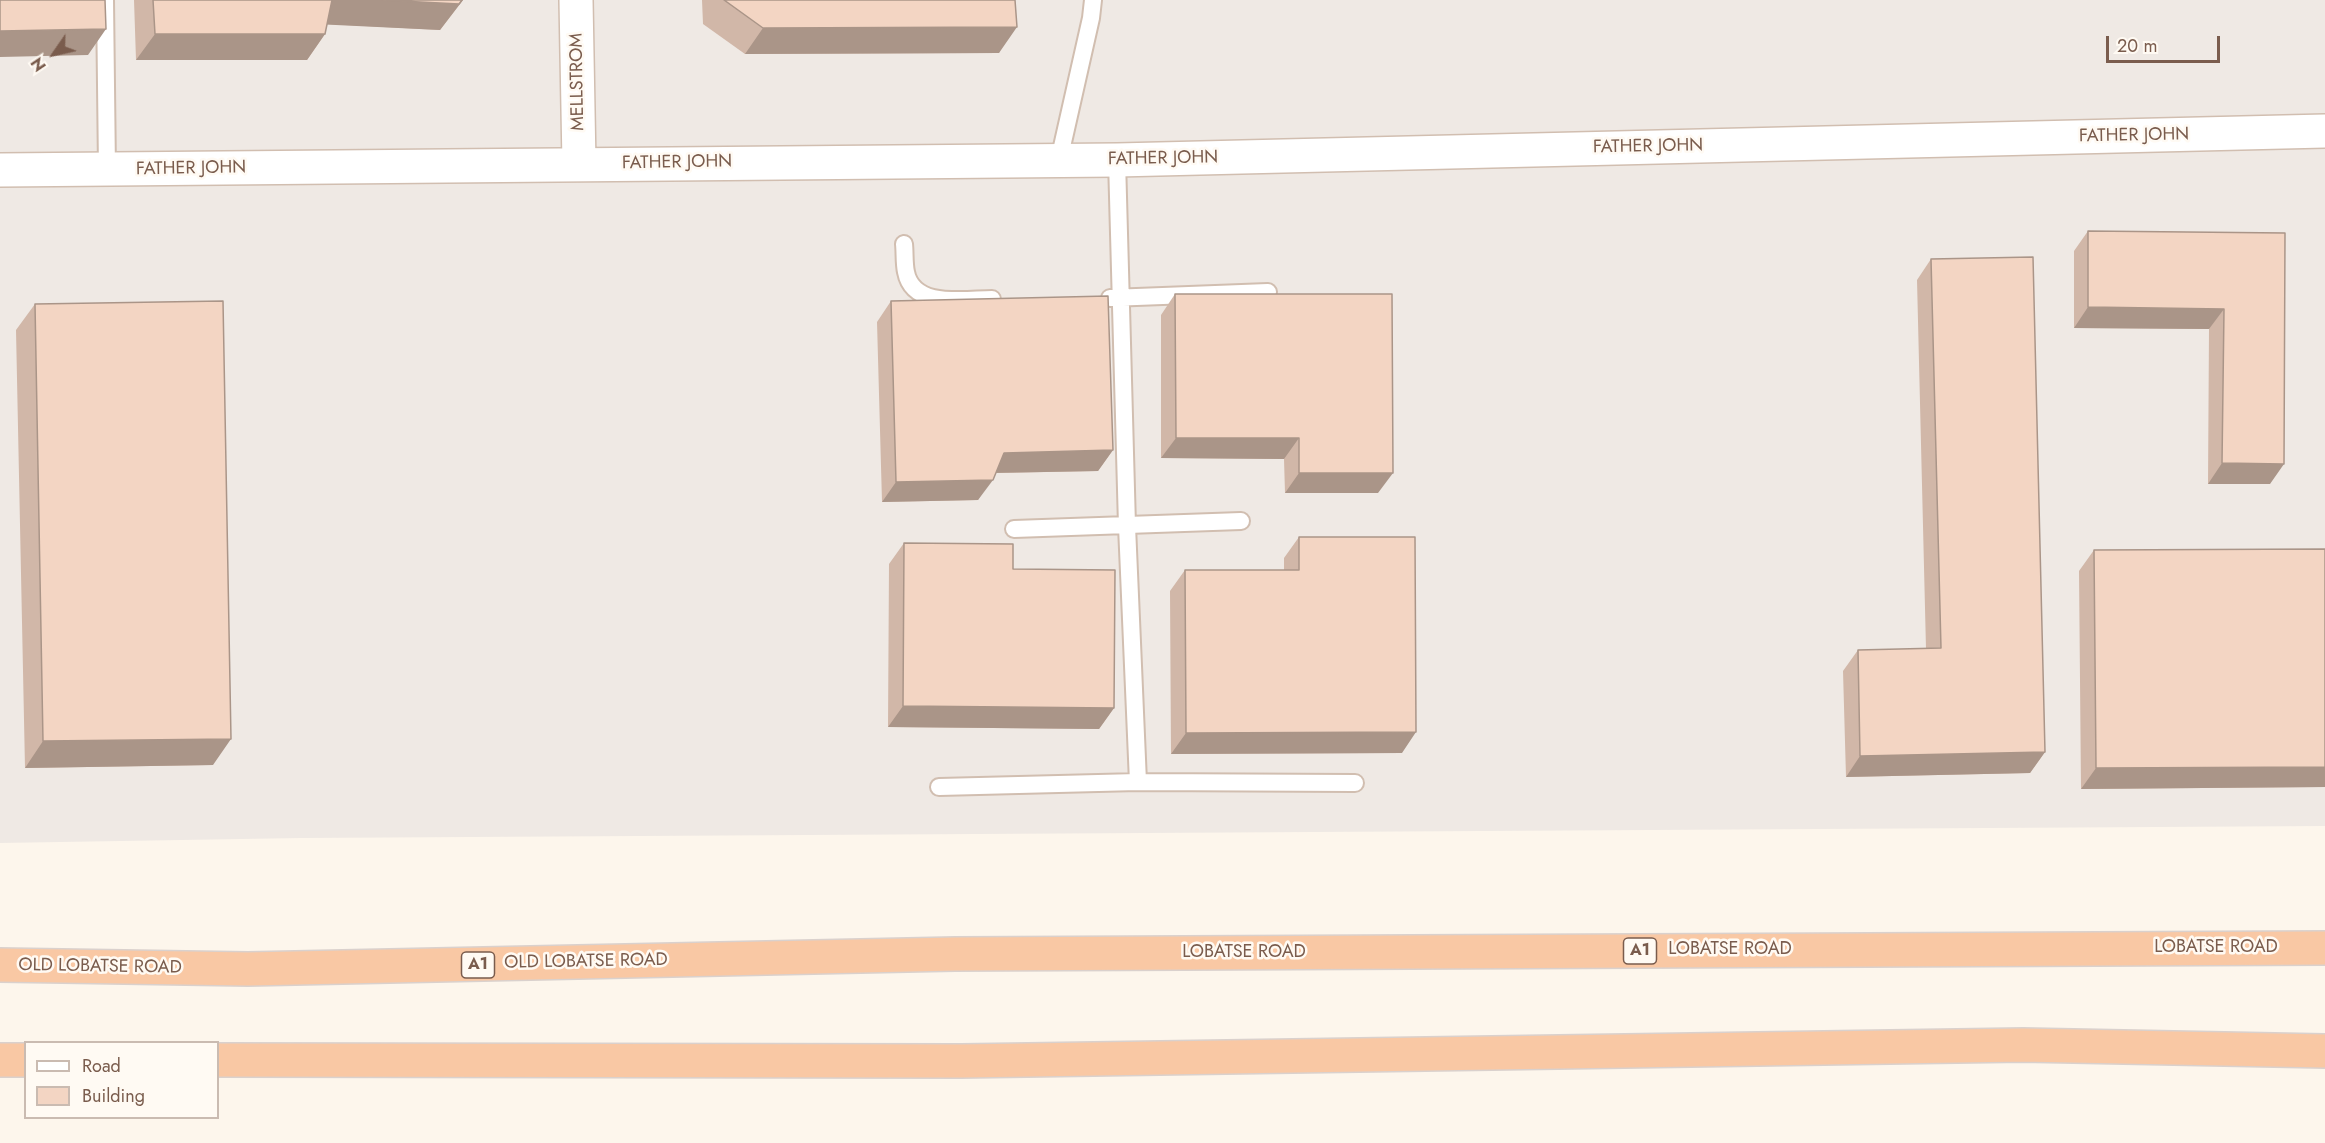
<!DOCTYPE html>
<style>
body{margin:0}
#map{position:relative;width:2325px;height:1143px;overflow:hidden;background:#fdf6ec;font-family:Jost,sans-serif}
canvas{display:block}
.legend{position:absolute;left:24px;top:1041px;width:195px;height:78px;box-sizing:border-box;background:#fffaf3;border:2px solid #cabbb1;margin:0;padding:8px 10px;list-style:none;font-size:18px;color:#7a5c4d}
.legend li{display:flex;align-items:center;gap:12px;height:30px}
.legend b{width:30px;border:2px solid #cabbb1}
.north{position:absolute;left:24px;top:24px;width:60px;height:60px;-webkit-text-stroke:4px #fffaf3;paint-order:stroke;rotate:236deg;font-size:16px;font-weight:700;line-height:24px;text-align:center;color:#7a5c4d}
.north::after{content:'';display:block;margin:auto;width:21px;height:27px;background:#7a5c4d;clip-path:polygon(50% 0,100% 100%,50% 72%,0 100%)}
.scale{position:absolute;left:2106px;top:36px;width:114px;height:27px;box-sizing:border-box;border:3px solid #7a5c4d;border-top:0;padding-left:8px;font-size:18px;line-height:21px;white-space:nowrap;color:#7a5c4d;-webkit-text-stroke:4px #fffaf3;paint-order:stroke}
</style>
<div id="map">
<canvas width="2325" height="1143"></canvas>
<ul class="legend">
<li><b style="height:8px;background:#fff"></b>Road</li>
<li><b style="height:16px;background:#f3d5c3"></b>Building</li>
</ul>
<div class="north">N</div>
<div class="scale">20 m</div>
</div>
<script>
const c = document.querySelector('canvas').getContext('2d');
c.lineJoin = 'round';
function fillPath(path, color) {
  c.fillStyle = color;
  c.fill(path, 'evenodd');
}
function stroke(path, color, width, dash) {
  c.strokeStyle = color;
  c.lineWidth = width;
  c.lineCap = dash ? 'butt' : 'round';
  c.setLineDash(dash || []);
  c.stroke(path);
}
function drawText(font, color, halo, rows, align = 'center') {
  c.font = font + ' Jost,sans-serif';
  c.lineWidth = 5;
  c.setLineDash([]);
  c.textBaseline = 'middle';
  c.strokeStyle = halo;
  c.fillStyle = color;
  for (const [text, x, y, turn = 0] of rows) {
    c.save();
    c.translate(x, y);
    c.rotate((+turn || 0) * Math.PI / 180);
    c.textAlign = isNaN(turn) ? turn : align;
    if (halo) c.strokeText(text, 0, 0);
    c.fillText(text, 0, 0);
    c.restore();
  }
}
fillPath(new Path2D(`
 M0 0H2325V826L302 838 0 843Z`), '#efe9e4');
const service = new Path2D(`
 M105 0 107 170
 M1059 160 1091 18 1093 0
 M1117 160 1127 526 1138 782
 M904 244C905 253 904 263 906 272 913 309 965 299 992 299
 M1110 298 1268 292
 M1014 529 1241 521
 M939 787 1138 782 1355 783`);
const minor = new Path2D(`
 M576 0 579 164
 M0 170 1117 160 2325 131`);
const trunk = new Path2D(`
 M0 965 248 969 955 954 2325 948
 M0 1060H26
 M218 1060 961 1061 2023 1045 2325 1051`);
stroke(service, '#d1beb0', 20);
stroke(minor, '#d1beb0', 36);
stroke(trunk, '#dad1cd', 36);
stroke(service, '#fff', 16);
stroke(minor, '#fff', 33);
stroke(trunk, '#f9c8a4', 33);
fillPath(new Path2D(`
 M134 0H463L440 30 327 24 325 34 307 60H136Z
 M702 0H1015L999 53 745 54 703 24Z
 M2088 231 2285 233 2270 484H2208L2209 329 2074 328V251Z
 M1931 259 2045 752 2030 773 1846 777 1843 671 1858 650 1926 649 1917 280Z
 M1175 294 1378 493H1285L1284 459 1161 458V315Z
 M891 301 1113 450 1098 471 995 473 978 500 882 502 877 322Z
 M35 304 213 765 25 768 16 330Z
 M1299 537 1402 753 1171 754 1170 591 1185 570H1284V558Z
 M904 543 1013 569 1114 708 1099 729 888 727 889 564Z
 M2325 549V787L2081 789 2079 571 2094 550Z`), '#d1b7a8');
fillPath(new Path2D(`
 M331 0H463L440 30 315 24Z
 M1017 27 999 53 745 54 763 28Z
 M106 29 88 55 0 57V31Z
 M155 34H325L307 60H136Z
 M2088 307 2224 309 2209 329 2074 328Z
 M1176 438H1299L1284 459 1161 458Z
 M1113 450 1098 471 990 473 1004 453Z
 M2222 463 2284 464 2270 484H2208Z
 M1299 473H1393L1378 493H1285Z
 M993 480 978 500 882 502 896 482Z
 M903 706 1114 708 1099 729 888 727Z
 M1416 732 1402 753 1171 754 1186 733Z
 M231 739 213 765 25 768 43 741Z
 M2045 752 2030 773 1846 777 1860 756Z
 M2325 767V787L2081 789 2096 768Z`), '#aa9588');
const building = new Path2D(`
 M0 0H105L106 29 0 31Z
 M153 0H332L325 34H155Z
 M382 0H462L459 4Z
 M724 0H1015L1017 27 763 28Z
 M2088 231 2285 233 2284 464 2222 463 2224 309 2088 307Z
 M2033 257 2045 752 1860 756 1858 650 1941 648 1931 259Z
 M1175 294H1392L1393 473H1299V438H1176Z
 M1108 296 1113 450 1004 453 993 480 896 482 891 301Z
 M223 301 231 739 43 741 35 304Z
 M1299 537H1415L1416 732 1186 733 1185 570H1299Z
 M904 543 1013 544V569L1115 570 1114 708 903 706Z
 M2325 549V767L2096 768 2094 550Z`);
fillPath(building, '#f3d5c3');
stroke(building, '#aa9588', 1.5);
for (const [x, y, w] of [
 [1640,951,33],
 [478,965,33]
]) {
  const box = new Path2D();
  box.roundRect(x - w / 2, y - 13, w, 26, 4.5);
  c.fillStyle = '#fffaf3';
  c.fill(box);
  stroke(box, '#7a5c4d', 1.5);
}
drawText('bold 16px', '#7a5c4d', null, [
 ["A1",1640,951],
 ["A1",478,965]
]);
drawText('18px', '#7a5c4d', '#fffaf3', [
 ["MELLSTROM",578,82,-91],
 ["FATHER JOHN",2134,136,-1],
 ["FATHER JOHN",1648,147,-1],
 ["FATHER JOHN",1163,159,-1],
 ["FATHER JOHN",677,163,-1],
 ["FATHER JOHN",191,169,-1],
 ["LOBATSE ROAD",2216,948],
 ["LOBATSE ROAD",1730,950],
 ["LOBATSE ROAD",1244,953],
 ["OLD LOBATSE ROAD",586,962,-1],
 ["OLD LOBATSE ROAD",100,967,1]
]);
</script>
